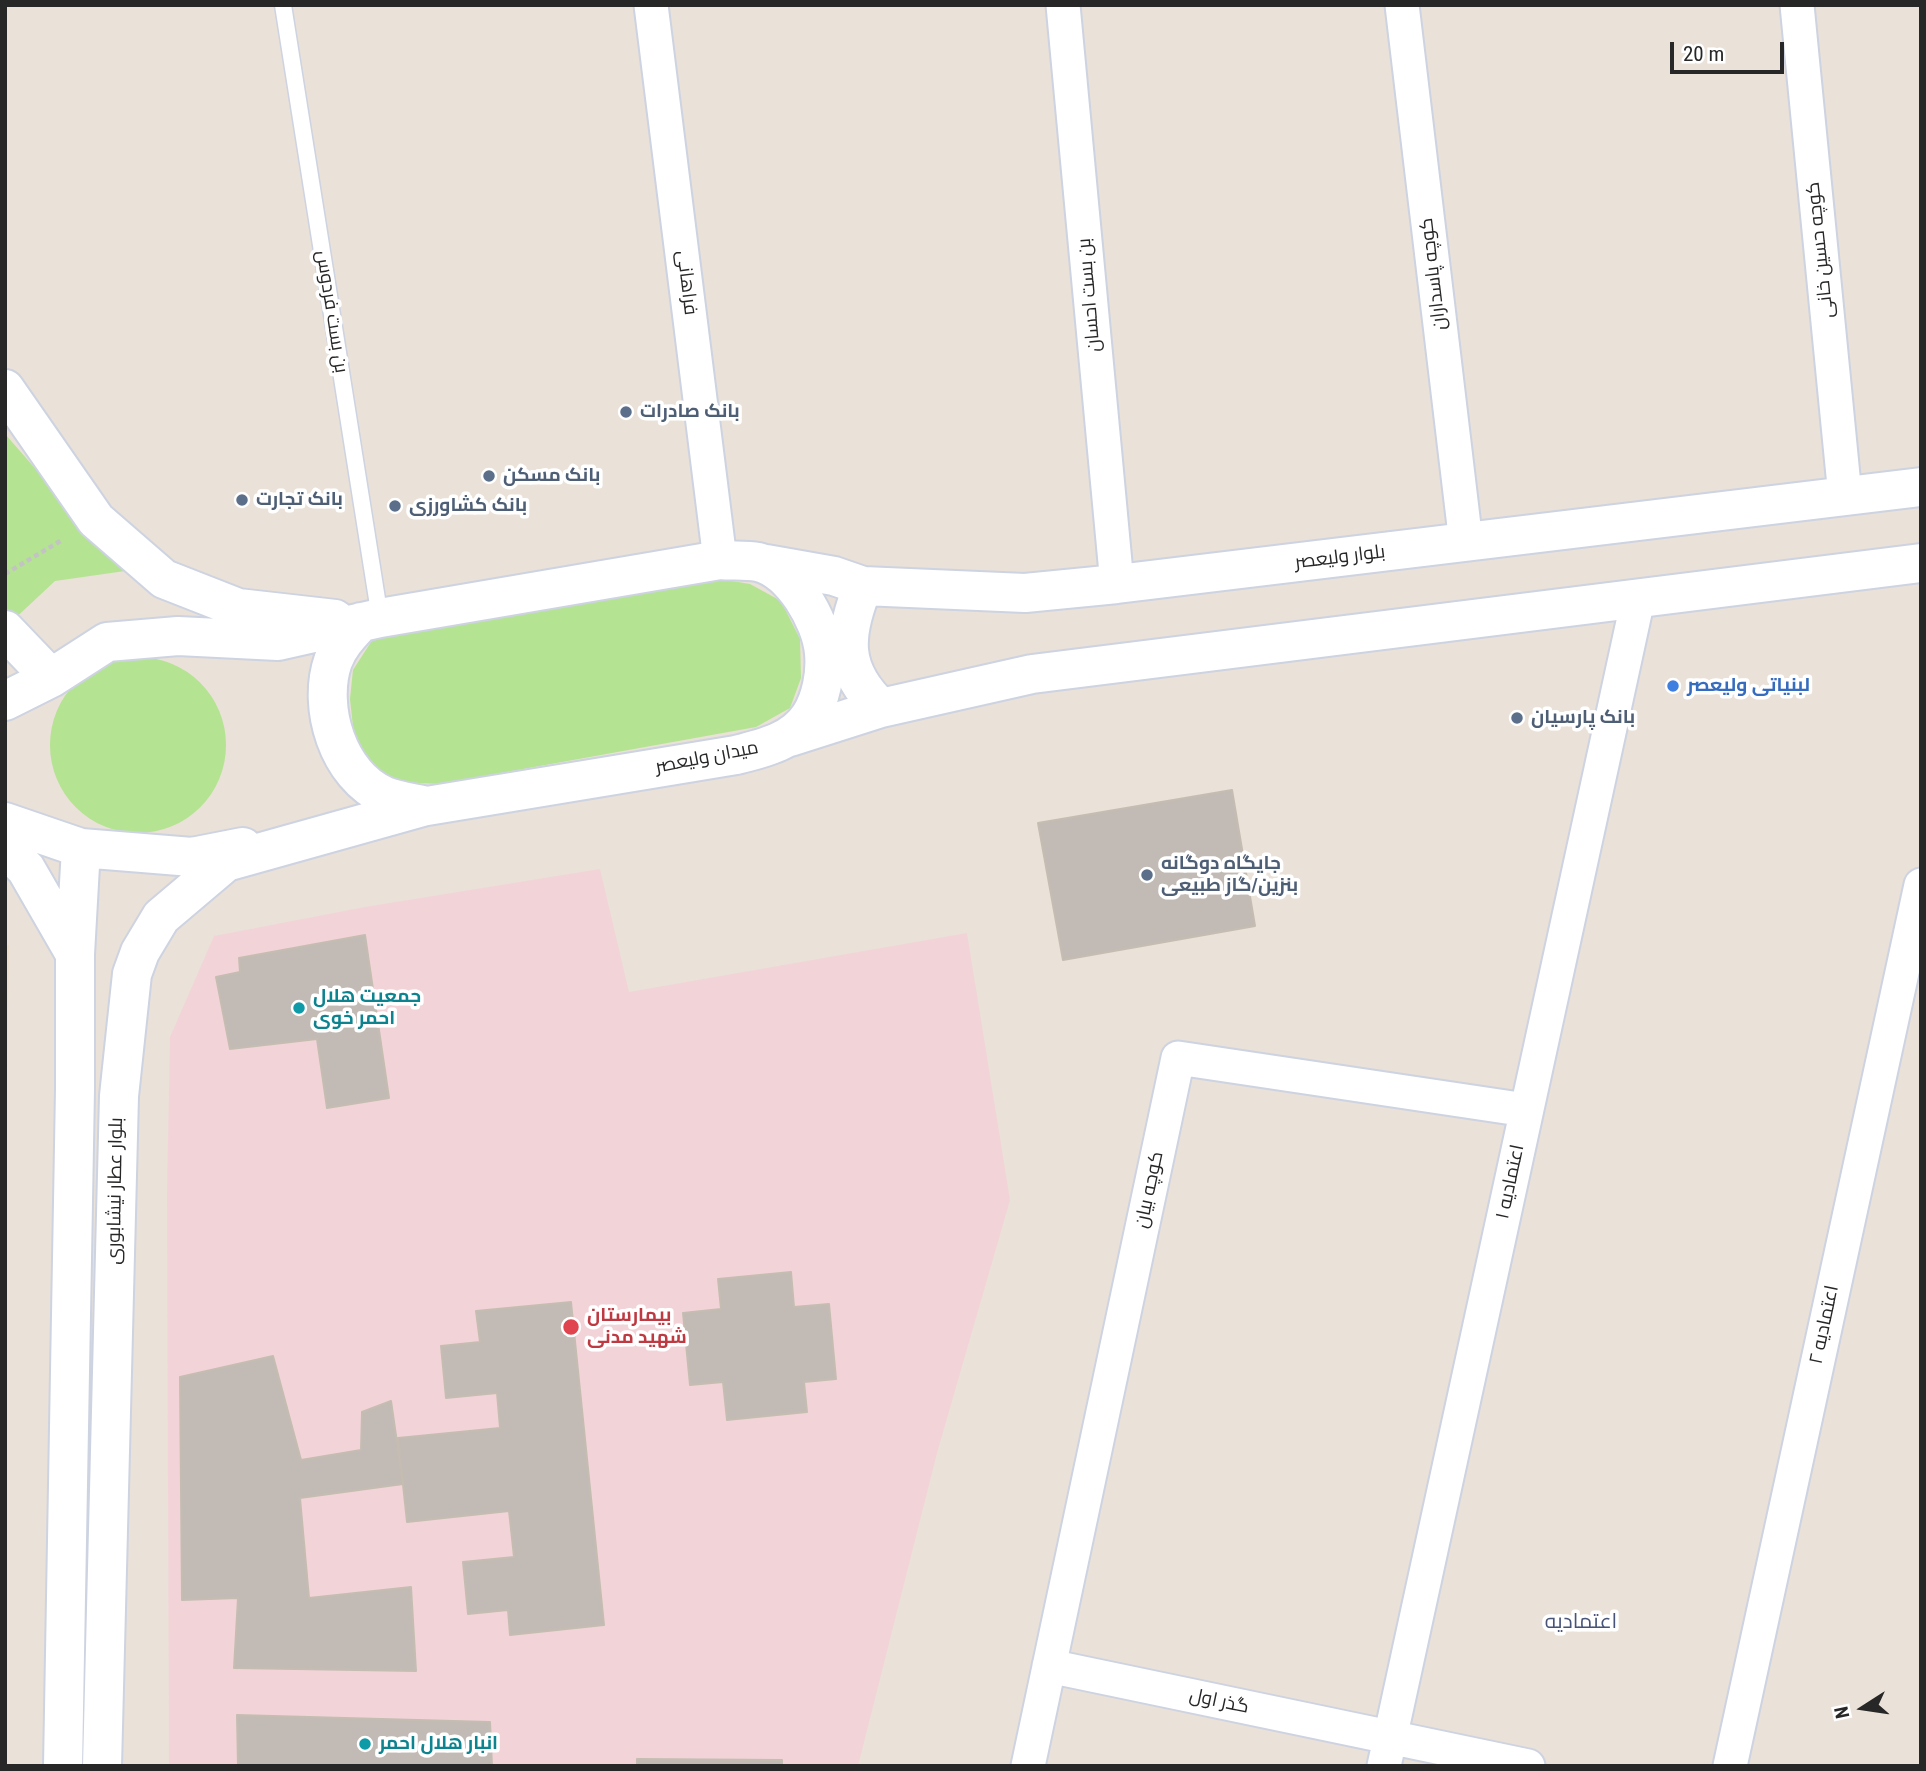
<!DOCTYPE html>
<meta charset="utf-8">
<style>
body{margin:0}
#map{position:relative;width:1926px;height:1771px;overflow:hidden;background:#eae1d8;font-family:"Roboto Condensed",sans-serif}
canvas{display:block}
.frame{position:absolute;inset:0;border:7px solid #272727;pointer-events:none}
.north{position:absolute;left:1828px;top:1673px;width:70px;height:70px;-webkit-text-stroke:5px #fff;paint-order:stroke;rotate:258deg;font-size:19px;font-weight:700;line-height:28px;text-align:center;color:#272727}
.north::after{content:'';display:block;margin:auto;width:24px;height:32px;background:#272727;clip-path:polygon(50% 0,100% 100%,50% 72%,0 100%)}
.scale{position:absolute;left:1670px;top:42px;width:114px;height:32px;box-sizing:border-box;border:4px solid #272727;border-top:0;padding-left:9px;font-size:21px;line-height:24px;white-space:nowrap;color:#272727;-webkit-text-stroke:5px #fff;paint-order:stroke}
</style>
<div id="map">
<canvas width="1926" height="1771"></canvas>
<div class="frame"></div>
<div class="north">N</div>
<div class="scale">20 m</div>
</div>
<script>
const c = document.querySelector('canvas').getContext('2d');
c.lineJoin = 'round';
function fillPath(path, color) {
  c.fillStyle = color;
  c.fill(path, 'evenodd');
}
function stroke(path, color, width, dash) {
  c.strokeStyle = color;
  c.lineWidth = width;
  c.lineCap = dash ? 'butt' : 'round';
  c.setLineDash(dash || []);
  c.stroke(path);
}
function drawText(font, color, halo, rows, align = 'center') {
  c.font = font + ' "Roboto Condensed",Cairo,sans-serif';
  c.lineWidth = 7;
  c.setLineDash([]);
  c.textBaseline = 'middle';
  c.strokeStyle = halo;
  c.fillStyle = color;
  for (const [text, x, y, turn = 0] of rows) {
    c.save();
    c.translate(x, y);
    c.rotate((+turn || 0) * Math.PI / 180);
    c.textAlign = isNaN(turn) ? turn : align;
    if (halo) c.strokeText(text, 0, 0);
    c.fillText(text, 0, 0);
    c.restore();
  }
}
fillPath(new Path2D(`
 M9 945 5 1193V946Z`), '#edddc6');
fillPath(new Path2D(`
 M600 869 629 992 967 933 1010 1200 937 1453 858 1766H169L167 1194 170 1037 214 936 365 907Z`), '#f2d4d8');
fillPath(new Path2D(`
 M5 434 125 571 55 581 9 624 5 618Z
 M720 579 750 584 781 601 800 639 801 678 790 708 756 727 440 784 396 782 372 765 354 736 350 699 353 670 371 642 412 617Z
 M50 745a88 88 0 1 1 176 0a88 88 0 1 1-176 0Z`), '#b4e392');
const building = new Path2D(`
 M1232 790 1255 926 1063 960 1038 823Z
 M365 935 389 1098 327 1108 317 1039 230 1049 216 977 240 972 239 958Z
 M791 1272 794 1307 829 1304 836 1379 804 1382 807 1412 727 1420 723 1382 690 1385 683 1313 721 1309 718 1279Z
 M571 1302 604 1625 510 1635 508 1610 468 1614 463 1562 514 1557 509 1511 407 1522 398 1438 500 1428 497 1393 446 1398 441 1346 480 1342 476 1311Z
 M273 1356 301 1460 361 1450 362 1412 391 1401 403 1484 300 1498 309 1598 411 1587 416 1671 234 1668 238 1598 182 1600 180 1377Z
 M237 1715 490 1722 492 1766H238Z
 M637 1759 782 1760V1766H637Z`);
fillPath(building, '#c2bbb5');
stroke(building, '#c5bdb2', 2);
const lane = new Path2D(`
 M283 5 380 618`);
const street = new Path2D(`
 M651 5 720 560
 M1063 5 1117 584
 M1402 5 1466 543
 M1797 5 1845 496
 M1049 1666 1528 1766
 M1028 1766 1178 1058 1526 1110
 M1384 1766 1638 599
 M1730 1766 1921 885`);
const secondary = new Path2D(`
 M5 389 96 520 164 579 238 608 335 619
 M766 564 834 576 863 586 1025 593 1117 584 1921 487
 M863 586C843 635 840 670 881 708
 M5 630 51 678
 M5 701 51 678 107 642 178 636 278 641 380 618 720 560C732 561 746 560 758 562 792 570 821 620 824 653 826 673 821 699 810 716 794 741 764 748 736 755L427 806C414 803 398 801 385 796 338 776 317 707 333 661 339 645 350 634 361 622
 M790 737 881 708 1032 674 1921 563
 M5 822 81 848 192 857 243 847
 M5 848 26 869 75 954
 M63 1766 75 1089V954L81 848
 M102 1766 119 1096 132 974 140 952 161 917 226 862 426 806`);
stroke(lane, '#cdd3e1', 19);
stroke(street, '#cdd3e1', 37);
stroke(secondary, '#cdd3e1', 42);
stroke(new Path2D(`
 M5 574 62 540`), '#c3c3c3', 4.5, [5, 3.5]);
stroke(lane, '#fff', 16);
stroke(street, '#fff', 33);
stroke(secondary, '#fff', 38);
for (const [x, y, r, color] of [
 [626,412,7,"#5c6f8a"],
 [489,476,7,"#5c6f8a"],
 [242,500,7,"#5c6f8a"],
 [395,506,7,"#5c6f8a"],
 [1673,686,7,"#3f7fe0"],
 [1517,718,7,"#5c6f8a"],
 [1147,875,7,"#5c6f8a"],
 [299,1008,7,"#0f9aa8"],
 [571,1327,9,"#e0444e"],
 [365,1744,7,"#0f9aa8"]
]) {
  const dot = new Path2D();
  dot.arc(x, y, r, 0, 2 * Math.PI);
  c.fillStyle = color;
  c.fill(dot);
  stroke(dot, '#fff', 2.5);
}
drawText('19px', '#272727', '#fff', [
 ["کوچه حسین خانی",1821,250,-96],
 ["کوچه پاسداران",1434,274,-97],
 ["فراهانی",686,283,83],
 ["بن بست احسان",1090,295,-95],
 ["بن بست فردوس",331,312,81],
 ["بلوار ولیعصر",1340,558,-7],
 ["میدان ولیعصر",707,758,-11],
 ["اعتمادیه ۱",1511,1182,-78],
 ["کوچه بیان",1150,1190,-78],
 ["بلوار عطار نیشابوری",116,1191,-89],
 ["اعتمادیه ۲",1825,1325,-78],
 ["گذر اول",1219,1702,12]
]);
drawText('bold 19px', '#4e5e75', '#fff', [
 ["بانک صادرات",640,412],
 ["بانک مسکن",503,476],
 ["بانک تجارت",256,500],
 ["بانک کشاورزی",409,506],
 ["بانک پارسیان",1531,718],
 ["جایگاه دوگانه",1161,864],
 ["بنزین/گاز طبیعی",1161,886]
], 'left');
drawText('bold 19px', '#366cbe', '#fff', [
 ["لبنیاتی ولیعصر",1687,686]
], 'left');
drawText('bold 19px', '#0d838f', '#fff', [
 ["جمعیت هلال",313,997],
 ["احمر خوی",313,1019],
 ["انبار هلال احمر",379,1744]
], 'left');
drawText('bold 19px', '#be3a42', '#fff', [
 ["بیمارستان",587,1316],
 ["شهید مدنی",587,1338]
], 'left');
drawText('21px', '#475478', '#fff', [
 ["اعتمادیه",1581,1623]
]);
</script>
